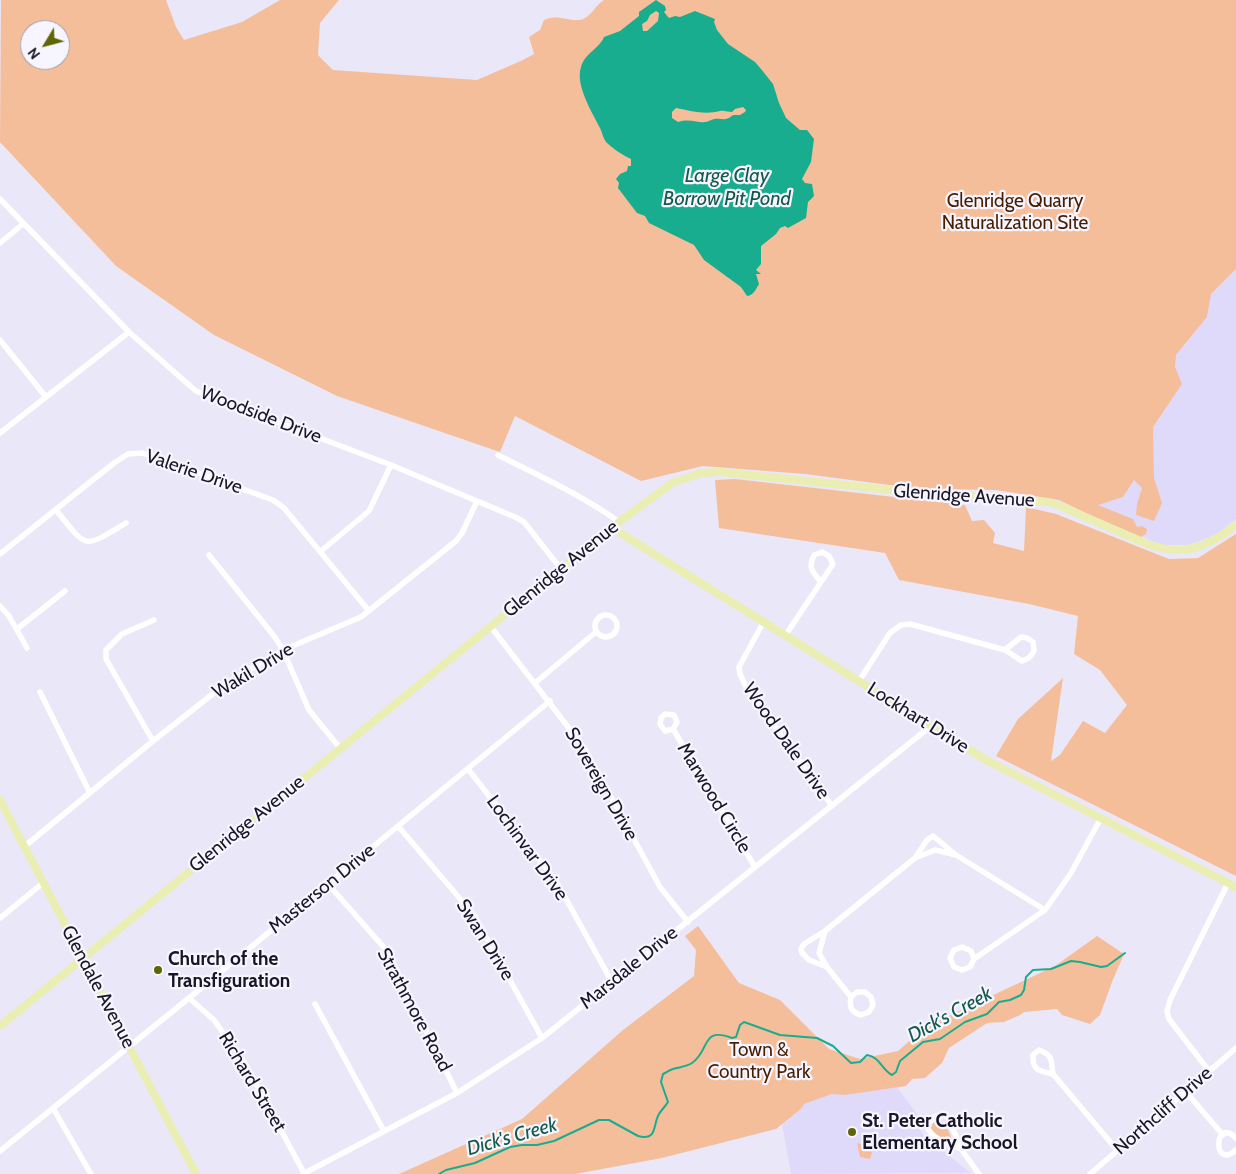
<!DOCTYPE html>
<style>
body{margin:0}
#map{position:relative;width:1236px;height:1174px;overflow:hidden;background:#eae7f9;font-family:Cabin,sans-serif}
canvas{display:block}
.north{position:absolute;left:20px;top:20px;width:50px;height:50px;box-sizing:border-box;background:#f7f5ff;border:1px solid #9e9ca8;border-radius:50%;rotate:233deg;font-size:14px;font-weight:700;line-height:20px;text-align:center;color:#191625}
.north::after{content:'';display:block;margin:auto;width:18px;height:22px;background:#5f6503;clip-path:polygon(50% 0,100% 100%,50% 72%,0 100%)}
</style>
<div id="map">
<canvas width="1236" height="1174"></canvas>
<div class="north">N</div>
</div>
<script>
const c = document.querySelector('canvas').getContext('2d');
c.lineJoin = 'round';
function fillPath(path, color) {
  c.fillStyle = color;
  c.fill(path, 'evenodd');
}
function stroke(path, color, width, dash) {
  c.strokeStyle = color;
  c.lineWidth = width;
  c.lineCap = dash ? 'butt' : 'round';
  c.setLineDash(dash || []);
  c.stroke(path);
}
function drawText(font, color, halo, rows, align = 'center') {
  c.font = font + ' Cabin,sans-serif';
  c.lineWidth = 4.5;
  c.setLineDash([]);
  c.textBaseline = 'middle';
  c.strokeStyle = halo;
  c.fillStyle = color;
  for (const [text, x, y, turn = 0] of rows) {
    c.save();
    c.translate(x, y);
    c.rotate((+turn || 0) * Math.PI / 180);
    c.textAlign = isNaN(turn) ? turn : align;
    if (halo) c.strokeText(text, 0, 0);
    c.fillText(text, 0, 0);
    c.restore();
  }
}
fillPath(new Path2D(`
 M1236 269V519L1217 534 1200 541 1189 545H1164L1154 542 1059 498 1207 317 1211 294Z
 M897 1087 923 1122 919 1128 924 1136 971 1173 791 1174 782 1125 801 1109 804 1103 816 1094Z`), '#e0dafa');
fillPath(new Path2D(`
 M1 0H166L176 27 184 40 242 22 280 0H339L320 23 318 55 333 70 477 80 523 60 534 54 529 37 540 30 544 20C558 14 566 21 580 20 591 18 595 5 604 0H1236V269L1211 294 1207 317 1176 355 1175 367 1182 384 1153 427 1154 478 1162 503 1154 521 1136 515 1137 504 1142 488 1134 480 1123 497 1098 505 1133 519 1137 527 1142 526 1147 529 1146 534 1141 537 1093 517 1059 500 996 490 920 489 805 474 703 466 641 481 515 416 500 452 337 396 214 335 116 266 0 142ZM30 30H60V60H30Z
 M735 479 965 505 972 521 984 520 995 533 993 543 1024 551 1026 507 1056 514 1169 559 1198 558 1236 534V876L996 756 1018 719 1063 678 1051 761 1060 755 1083 721 1105 733 1127 705 1100 670 1074 654 1078 616 1029 604 899 580 885 553 719 528 715 480Z
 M698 926 739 983 780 1000 829 1049 860 1059 898 1051 922 1030 940 1020 1055 966 1097 936 1124 954 1112 982 1100 1015 1090 1024 1062 1015 1057 1009 1024 1012 1020 1015 1004 1022 987 1023 949 1048 942 1063 925 1078 912 1079 906 1086 845 1095 832 1094 804 1104 801 1109 776 1129 662 1158 575 1174H399L522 1119 623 1030 694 976 696 950 685 936Z
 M939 1120C946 1124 953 1138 952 1144L933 1132 931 1128 933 1123Z
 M857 1143 874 1147 870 1159 860 1157Z`), '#f5be9a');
fillPath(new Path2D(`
 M656 0 665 6 666 10 664 12 669 18 675 16 680 17 695 11 715 19 714 22 717 30 728 44 755 62 761 69 773 84 779 103 786 118 800 130H807L814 139 811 162 802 179 805 183 812 184 814 196 808 202 806 218 788 228 785 226 780 228 776 234 761 246V264L756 270 761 274H756L759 284C756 289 754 295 747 296L741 287 704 260 694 245 649 223 645 216 637 213 618 188 619 183 616 179 620 174 627 171 628 166H631V159C623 155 613 149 606 142 603 138 602 132 600 128 592 112 575 85 581 67 585 53 599 49 604 37L620 31 639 16V12ZM656 11 659 13 658 21 647 31H643L642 24 647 21 650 15ZM743 107 746 110 745 112 740 115H733C724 122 723 118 714 119 711 120 709 121 706 122 696 123 690 118 678 122L672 118V112L676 108C691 111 705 115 720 111 724 110 728 112 732 112L735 109Z`), '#19ad8f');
stroke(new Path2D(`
 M439 1174 446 1170 475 1163 510 1147 522 1145H537L554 1141 599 1120H609L638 1136C657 1141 653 1126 658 1116 660 1111 665 1107 668 1102L661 1082 663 1074C666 1073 669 1070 673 1069 679 1067 686 1067 692 1063 710 1051 701 1026 732 1038L736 1037 740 1025 744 1022 780 1035 817 1038 833 1046 851 1063 860 1062 867 1055C880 1057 882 1070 892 1075L896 1072 900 1061 923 1042 940 1039 965 1022 987 1014 999 1002 1010 1000 1021 995 1024 990 1026 977 1033 970 1051 969 1071 961 1080 962 1101 967 1107 966 1125 953`), '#19ad8f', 2);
stroke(new Path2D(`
 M0 199 129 332 196 391 391 465 515 517 524 522 561 569
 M0 243 23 224
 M0 340 46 397
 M0 433 129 332
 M498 455C539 476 582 495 619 522
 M56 510C87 548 82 550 126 523
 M321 551 369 511 391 465
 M0 554 114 463 128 454 143 453 273 500 284 508 369 611
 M209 555 274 636 283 650 309 710 340 748
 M0 606 9 616 27 648
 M595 626a11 11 0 1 1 22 0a11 11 0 1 1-22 0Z
 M763 623 739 667 740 674 745 685 832 806
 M491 627 585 749 660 887 688 922
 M17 629 65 591
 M785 636 833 564 829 556 822 552 814 555C808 568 812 571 820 581
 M859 681 890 633 901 625 910 624 1005 650 1022 661 1029 658 1034 651 1033 642 1027 638 1021 637 1005 650
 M535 683 596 632
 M40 692 90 793
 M673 729 677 722 674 715 665 714 661 718 660 724 665 731 673 729 755 867
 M153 741 106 659V650L122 634 154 620
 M468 769 556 881 612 982
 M398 826 474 915 542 1038
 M25 846 153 741 228 682 283 650 361 617 456 541 462 533 477 501
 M915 858 927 840 933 836 956 855 1045 910
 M328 884 387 951 457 1093
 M0 918 43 883
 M825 931 819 953 827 967 851 997C849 1007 851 1012 861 1015L869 1012 873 1005 871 997 865 992H857L851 997
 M974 959 971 951 962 947 954 950 950 958 954 967 962 970 970 967 974 959 1045 910 1071 873 1101 818
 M827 967 809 960 802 953 801 949 804 944 825 931 915 858 935 850 956 855
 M189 998 214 1020 246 1065 304 1173
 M315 1004 384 1131
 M1209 1071 1169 1019 1167 1011 1170 1000 1228 883
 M1053 1074C1040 1071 1032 1071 1033 1055L1039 1050C1053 1055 1051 1060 1053 1074L1117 1150
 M1186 1092 1223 1135
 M53 1108 91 1174
 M1236 1138C1214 1116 1212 1171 1236 1150
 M961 1149C947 1143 932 1140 926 1125L936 1116 945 1115 949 1119 961 1149 979 1174
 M0 1151 189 998 550 701
 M303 1174 457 1093 542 1038 931 726
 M1090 1174 1236 1048`), '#fff', 5.5);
stroke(new Path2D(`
 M612 528 986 760 1236 887
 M0 800 196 1174
 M0 1026 561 569 619 522 672 483 701 473 721 472 910 492 1048 502 1058 505 1147 544C1183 557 1207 548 1236 525`), '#eaeeb3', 8);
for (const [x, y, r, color] of [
 [158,970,5,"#5f6503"],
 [852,1132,5,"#5f6503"]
]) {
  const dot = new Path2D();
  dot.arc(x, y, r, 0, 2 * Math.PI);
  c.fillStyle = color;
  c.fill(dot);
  stroke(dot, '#f7f5ff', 2);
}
drawText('19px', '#471f00', '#f7f5ff', [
 ["Glenridge Quarry",1015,201],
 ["Naturalization Site",1015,223],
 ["Town &",759,1050],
 ["Country Park",759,1072]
]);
drawText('19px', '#191625', '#f7f5ff', [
 ["Woodside Drive",261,415,21],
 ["Valerie Drive",194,472,19],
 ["Glenridge Avenue",964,496,4],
 ["Glenridge Avenue",561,569,-39],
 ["Wakil Drive",253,671,-31],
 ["Lockhart Drive",918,718,32],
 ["Wood Dale Drive",786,741,55],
 ["Sovereign Drive",601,784,60],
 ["Marwood Circle",714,798,59],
 ["Glenridge Avenue",247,824,-39],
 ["Lochinvar Drive",527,848,54],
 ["Masterson Drive",322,889,-39],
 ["Swan Drive",485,940,58],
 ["Marsdale Drive",629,968,-39],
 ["Glendale Avenue",98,987,62],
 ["Strathmore Road",414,1010,62],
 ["Richard Street",252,1082,59],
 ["Northcliff Drive",1163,1111,-41]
]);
drawText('bold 19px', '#191625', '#f7f5ff', [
 ["Church of the",168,959],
 ["Transfiguration",168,981],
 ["St. Peter Catholic",862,1121],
 ["Elementary School",862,1143]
], 'left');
drawText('italic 20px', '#125a4b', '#f7f5ff', [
 ["Large Clay",727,176],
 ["Borrow Pit Pond",727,199],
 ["Dick's Creek",950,1015,-29],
 ["Dick's Creek",512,1137,-16]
]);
</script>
